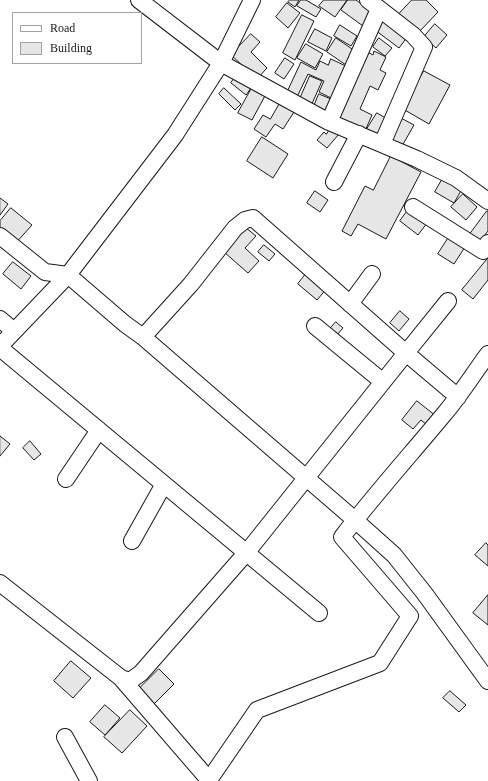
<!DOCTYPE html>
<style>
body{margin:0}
#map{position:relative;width:488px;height:781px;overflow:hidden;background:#fff;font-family:"Times New Roman",serif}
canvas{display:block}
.legend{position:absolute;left:12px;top:12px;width:130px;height:52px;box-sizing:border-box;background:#fff;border:1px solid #a3a3a3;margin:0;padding:5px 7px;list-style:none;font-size:12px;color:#1a1a1a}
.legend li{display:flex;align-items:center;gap:8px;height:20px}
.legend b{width:20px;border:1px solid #a3a3a3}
</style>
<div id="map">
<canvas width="488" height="781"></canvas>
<ul class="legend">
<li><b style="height:5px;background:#fff"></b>Road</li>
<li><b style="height:11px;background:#e6e6e6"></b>Building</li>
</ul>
</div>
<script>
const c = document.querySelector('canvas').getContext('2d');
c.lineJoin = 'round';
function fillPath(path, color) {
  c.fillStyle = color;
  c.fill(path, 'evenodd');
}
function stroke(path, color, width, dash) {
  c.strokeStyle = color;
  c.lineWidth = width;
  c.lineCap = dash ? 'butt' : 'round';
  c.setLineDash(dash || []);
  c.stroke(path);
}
const building = new Path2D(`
 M290 0H299L295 7 288 2Z
 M301 0H306L321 9 316 17 297 6Z
 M324 0H347L335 17 319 6Z
 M348 0H356L373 13 363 26 341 10Z
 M412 0H426L438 12 419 32 399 14Z
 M287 3 300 13 288 28 276 17Z
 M302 15 314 21 295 60 283 53Z
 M384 18 408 36 399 48 375 30Z
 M435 24 447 35 436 48 424 37Z
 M340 25 357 36 351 46 334 36Z
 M315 29 332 38 326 51 308 42Z
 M251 34 260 42 251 52 267 68 257 79 231 55Z
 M336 38 355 51 346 65 327 52Z
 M379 38 392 48 385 56 373 47Z
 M306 44 323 54 315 68 297 58Z
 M366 51 373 55 374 51 386 57 380 70 386 73 378 90 370 86 360 109 372 115 365 131 335 117Z
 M285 58 294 64 284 79 275 73Z
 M331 59 350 68 335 100 319 92 324 81 308 74 296 99 286 94 301 62 316 70 320 61 328 65Z
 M424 71 450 85 429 124 403 109Z
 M236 76 251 88 246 95 231 83Z
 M310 76 322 81 311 106 299 101Z
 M253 86 266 94 252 120 238 113Z
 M224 88 241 104 235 110 219 94Z
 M319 94 336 101 330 116 313 109Z
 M280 103 294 112 283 129 275 124 266 137 254 129 263 115 270 119Z
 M377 113 389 120 379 136 367 129Z
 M401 118 414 125 402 146 389 139Z
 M331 128 339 134 327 148 317 140 324 132 326 134Z
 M262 137 288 154 273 178 247 161Z
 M391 156 421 172 386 239 358 224 351 236 342 231 365 186 373 190Z
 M443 178 462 189 454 203 435 192Z
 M315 191 328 200 320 212 307 203Z
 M463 194 477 207 466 220 451 207Z
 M0 198 8 204 0 215Z
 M11 208 32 225 14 245 0 233V221Z
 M409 209 427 223 418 235 400 221Z
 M487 211H488V231L480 241 470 234Z
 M245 227 256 236 245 248 259 261 248 273 224 252Z
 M449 237 465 247 454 264 438 254Z
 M264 245 275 254 269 261 258 252Z
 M488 258V280L473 299 462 290Z
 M13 262 31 276 21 289 3 274Z
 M309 270 328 287 317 300 298 284Z
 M400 311 409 319 399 331 390 323Z
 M336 322 343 328 336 336 329 330Z
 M417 401 436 416 428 426 421 420 413 429 402 420Z
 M0 436 10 444 0 456Z
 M30 441 41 454 34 460 23 448Z
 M486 543 488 545V566L475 555Z
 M488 595V625L473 613Z
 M71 661 91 678 73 698 54 681Z
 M159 669 174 684 153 705 138 690Z
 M450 691 466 705 459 712 443 698Z
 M105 705 120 718 105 735 90 722Z
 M130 710 147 726 122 753 104 737Z`);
fillPath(building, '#e6e6e6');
stroke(building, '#1a1a1a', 1);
const minor = new Path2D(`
 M139 0 221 63 329 122 417 159 456 178 488 201
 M368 0 413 35 424 47 382 144
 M329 122 379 9
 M334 182 359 134
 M413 207 483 251 488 243
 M0 236 45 272 68 275 125 324 143 337 355 520 394 555 425 594 488 681
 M350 304 372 274
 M0 319 14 331
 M315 326 383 382
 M143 337 191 284 235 228 245 220 253 218 406 353 458 397
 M0 346 68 275 175 135 221 63 252 0
 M0 348 319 613
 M66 479 99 430
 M132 541 164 484
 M0 583 121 678 130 681 141 673 247 552 406 353 448 301
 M121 678 209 780 257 710 380 663 410 616 342 537C375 494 411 454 445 413 461 394 474 373 488 354
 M65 737 89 781`);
stroke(minor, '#1a1a1a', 18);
stroke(minor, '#fff', 16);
</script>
